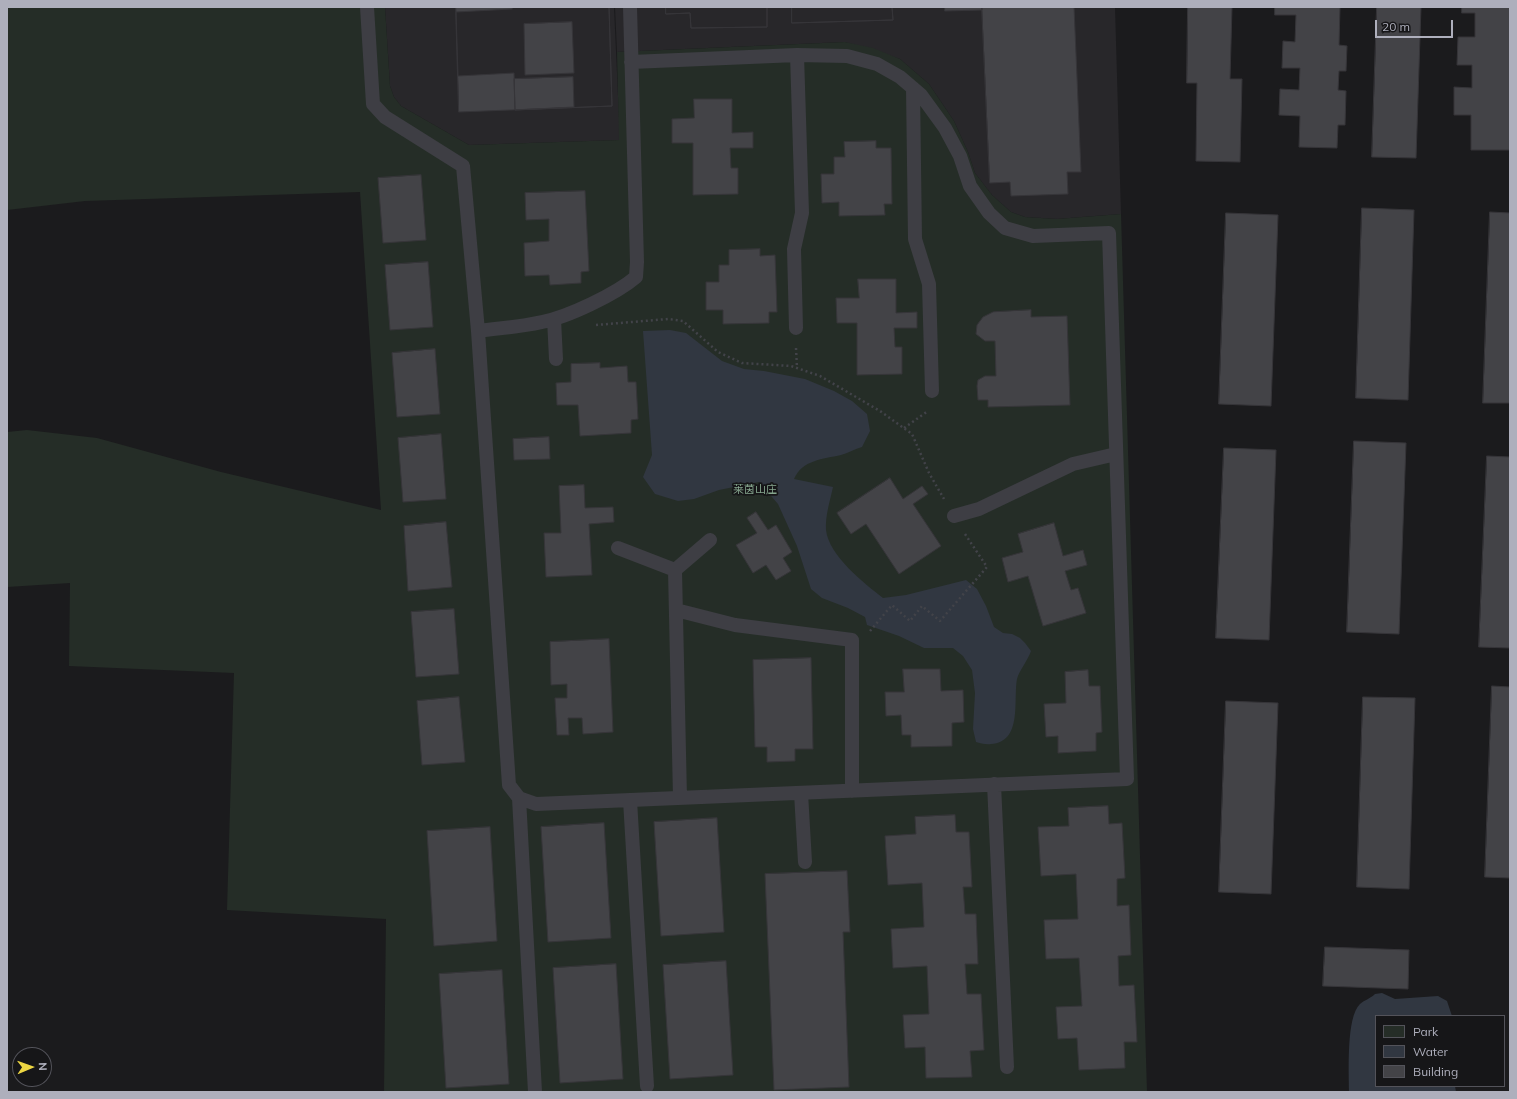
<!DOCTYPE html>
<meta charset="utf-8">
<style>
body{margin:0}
#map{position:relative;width:1517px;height:1099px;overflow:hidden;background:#1b1b1d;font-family:Mulish,sans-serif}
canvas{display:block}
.frame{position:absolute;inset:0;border:8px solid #aeafbc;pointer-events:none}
.legend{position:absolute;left:1375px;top:1015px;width:130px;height:72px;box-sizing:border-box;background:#161618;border:1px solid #53535a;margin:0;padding:5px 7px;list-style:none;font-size:12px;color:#aeafbc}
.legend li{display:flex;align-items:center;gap:8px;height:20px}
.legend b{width:20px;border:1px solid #53535a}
.north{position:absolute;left:12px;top:1047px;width:40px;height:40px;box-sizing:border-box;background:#161618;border:1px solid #53535a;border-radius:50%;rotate:88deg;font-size:11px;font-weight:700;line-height:16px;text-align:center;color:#aeafbc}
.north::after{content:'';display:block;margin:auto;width:14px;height:18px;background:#edd643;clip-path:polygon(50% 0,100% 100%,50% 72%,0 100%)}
.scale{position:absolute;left:1375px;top:20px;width:78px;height:18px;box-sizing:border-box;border:2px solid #aeafbc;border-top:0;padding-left:5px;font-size:12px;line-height:14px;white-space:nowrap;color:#aeafbc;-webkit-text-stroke:3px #161618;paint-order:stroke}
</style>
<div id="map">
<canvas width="1517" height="1099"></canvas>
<div class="frame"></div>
<ul class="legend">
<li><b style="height:11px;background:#252d27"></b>Park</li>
<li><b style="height:11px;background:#313741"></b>Water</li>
<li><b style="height:11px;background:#434347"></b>Building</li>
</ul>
<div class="north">N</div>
<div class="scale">20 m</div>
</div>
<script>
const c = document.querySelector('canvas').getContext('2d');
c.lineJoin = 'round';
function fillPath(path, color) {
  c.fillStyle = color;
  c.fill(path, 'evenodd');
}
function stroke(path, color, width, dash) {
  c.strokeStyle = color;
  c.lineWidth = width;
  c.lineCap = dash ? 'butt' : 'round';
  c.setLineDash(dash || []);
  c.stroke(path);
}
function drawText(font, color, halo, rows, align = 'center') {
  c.font = font + ' Mulish,"Noto Sans SC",sans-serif';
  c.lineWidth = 3.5;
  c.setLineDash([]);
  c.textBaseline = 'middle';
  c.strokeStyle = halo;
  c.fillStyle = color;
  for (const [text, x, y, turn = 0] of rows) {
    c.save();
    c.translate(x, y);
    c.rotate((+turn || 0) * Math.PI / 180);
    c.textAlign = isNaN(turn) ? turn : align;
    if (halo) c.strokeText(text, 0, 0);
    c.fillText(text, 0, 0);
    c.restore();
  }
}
fillPath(new Path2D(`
 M385 7H614L620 140 469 145 401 106 394 97 390 86Z
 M615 7H1115L1121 214 1057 219 1025 217 1011 212 992 195 975 173 968 152 954 121 929 84 900 59 845 42 617 52Z`), '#28272a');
fillPath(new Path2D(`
 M7 7H385L390 86 394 97 401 106 469 145 619 140 617 52 845 42 873 48 900 59 929 84 954 121 968 152 975 173 992 195 1011 212 1025 217 1057 219 1121 214 1147 1092H384L386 919 227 910 234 673 69 666 70 583 7 587V432L27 430 97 438 221 472 381 510 360 192 85 201 7 210Z`), '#252d27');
fillPath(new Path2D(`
 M670 330 686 333 722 361 744 369 764 371 805 379 834 391 852 401 867 414 870 431 862 447C855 449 848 453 841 455 823 459 802 460 794 479L833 487C830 501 825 516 826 530 829 556 864 583 883 598L906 595 966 580 977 589 986 606 994 627 1003 633 1012 634 1020 638 1025 643 1031 651C1028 660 1019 671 1017 679 1013 700 1023 742 991 744 986 745 980 743 976 742L973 729 975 693 972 670 963 656 953 648H924L899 636 867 625 865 617 848 608 822 598 811 589 797 546 778 504 759 482 719 490 694 499 678 501 655 494 643 477 652 455 643 331Z
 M1382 993 1395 999 1438 996 1447 1001 1452 1016H1376V1086H1455L1456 1092H1349C1349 1073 1346 1017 1360 1004 1364 1000 1370 999 1375 994Z`), '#313741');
const building = new Path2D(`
 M456 7H609L612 106 459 112Z
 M512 7H609L612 106 515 110 514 73 458 76 456 12 512 9Z
 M666 7H767V27L691 28 690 13 666 14Z
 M666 7H767V27L691 28 690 13 666 14Z
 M792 7H892L893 20 792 23Z
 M792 7H892L893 20 792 23Z
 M945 7H982V10L945 11Z
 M982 7H1074L1081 172H1067L1068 194 1011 196 1010 182 990 183Z
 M1188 7H1232L1230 79H1242L1240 162 1196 161 1197 83H1187Z
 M1275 7H1340L1339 45 1347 46 1346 71H1339L1338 90 1346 91 1345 125H1338L1337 148 1299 147 1300 116 1279 115 1280 89 1299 90 1300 68H1282L1283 41 1295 42 1296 15H1275Z
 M1377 7H1421L1416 158 1372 157Z
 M1462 7H1510V150H1471V115H1454V87L1472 88V65H1457L1458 37H1475V13H1462Z
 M572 22 574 73 525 75 524 24Z
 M573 77 574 107 515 110 514 79Z
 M694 99H732V133L753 132V148H730L731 168H738V194L693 195V143H672V119L694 118Z
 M876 141V148H891L892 204H884L885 215 839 216V202L822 203 821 174H834V157H845L844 142Z
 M421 175 426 240 383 243 378 178Z
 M585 191 589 271 581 272V283L550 285 549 275 525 276 524 243 549 241V219L526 220 525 193Z
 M1362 208 1414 210 1408 400 1356 398Z
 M1490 212 1510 213V403H1483Z
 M1226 213 1278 215 1271 406 1219 404Z
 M760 249V256L775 255 777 312H769V323L723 324V310H706V282H719V265H729V250Z
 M428 262 433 327 390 330 385 265Z
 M858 279H896V313L917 312V328H894L895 347H902V374L857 375V323H837L836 298H859Z
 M1031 310V317L1067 316 1070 405 988 407V400H978L977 386 978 380 985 376H996L995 341H985L976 334 977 325 983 317 993 312Z
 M435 349 440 414 397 417 392 353Z
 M600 363V368L627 366 628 382H636L638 419 631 420V433L580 436 578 405H557L556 383 571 382V364Z
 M441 434 446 499 403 502 398 438Z
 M549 437 550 459 514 460 513 439Z
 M1354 441 1406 443 1399 634 1347 632Z
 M1224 448 1276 450 1269 640 1216 638Z
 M1487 456 1510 457V648L1479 647Z
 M890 478 903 499 922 486 928 494 913 504 941 546 899 574 866 524 851 534 837 513Z
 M584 485 585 508 613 507 614 522 589 524 592 575 546 577 544 533H561L559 486Z
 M756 512 768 530 776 525 792 552 783 558 791 571 776 580 766 565 753 573 736 545 757 533 747 518Z
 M446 522 452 587 408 591 404 526Z
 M1054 523 1063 556 1083 550 1087 565 1065 571 1071 590 1078 588 1086 613 1043 626 1028 576 1008 582 1002 558 1023 552 1018 534Z
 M454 609 459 674 416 677 411 612Z
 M609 639 613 732 583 734 582 718H568L569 735H557L555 698H567V684L551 685 550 642Z
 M811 658 813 749H795V761L767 762V747H755L753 660Z
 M903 669H940L941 691 963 690 964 722 952 723V746L911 747V735H902L901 715 886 716 885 692H904Z
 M1088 670 1089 686H1100L1102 732 1096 733V751L1058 753V736L1046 737 1044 704 1066 703 1065 672Z
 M1492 686 1510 687V878L1485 877Z
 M459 697 465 762 422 765 417 701Z
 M1363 697 1415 698 1409 889 1357 887Z
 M1226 701 1278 703 1271 894 1219 892Z
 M1108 806 1109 824 1122 823 1125 878 1117 879V906L1129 905 1131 955 1118 956 1119 986 1134 985 1137 1042H1124L1125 1068 1079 1070 1077 1038 1058 1039 1056 1007 1082 1006 1079 958 1046 959 1044 920 1078 919 1076 874 1041 876 1038 827 1069 826 1068 808Z
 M955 815 956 832H969L972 887H963L965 914H976L978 964H965L967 994H981L984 1050 970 1051 972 1077 926 1078 925 1047 905 1048 903 1015 929 1014 927 966 893 968 891 929 924 927 922 883 888 885 885 836 916 834 915 817Z
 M717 818 724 932 661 936 654 822Z
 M604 823 611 938 548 942 541 827Z
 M490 827 497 941 434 946 427 831Z
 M847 871 850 932H843L849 1087 774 1090 765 874Z
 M1325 947 1409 950 1408 989 1323 986Z
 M726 961 733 1075 670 1079 663 965Z
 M616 964 623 1079 560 1083 553 968Z
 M502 970 509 1084 446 1088 439 974Z`);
fillPath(building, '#434347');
stroke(building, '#363539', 1);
stroke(new Path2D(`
 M596 325 668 319 683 321 718 352 742 363 791 366 820 376 880 411 912 434 929 473 944 499
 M796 348 797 368
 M904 428 928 411
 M870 631 892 605 910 621 922 606 940 621 987 567 965 534`), '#424349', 2.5, [2, 3]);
stroke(new Path2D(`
 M367 7 373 104 385 117 463 166 478 331 509 785 519 798 536 804 1127 779 1109 233 1033 236 1005 228 989 213 970 186 960 156 945 128 921 95 900 77 877 64 847 56 797 55 631 62
 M913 88 915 239 929 284 932 391
 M554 319 556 359
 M796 328 794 249 802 213 797 55
 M478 331C499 328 521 327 542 322 568 317 616 294 636 277L637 262 630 7
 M954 516 979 509 1073 464 1116 454
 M618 548 675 570
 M676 610 735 625 852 640V791
 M994 784 1007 1067
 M801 793 805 862
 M519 798 535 1092
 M680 798 675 570 710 540
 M630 800 647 1086`), '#3e3e44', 14);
drawText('11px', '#86a68e', '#161618', [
 ["莱茵山庄",755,490]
]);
</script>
